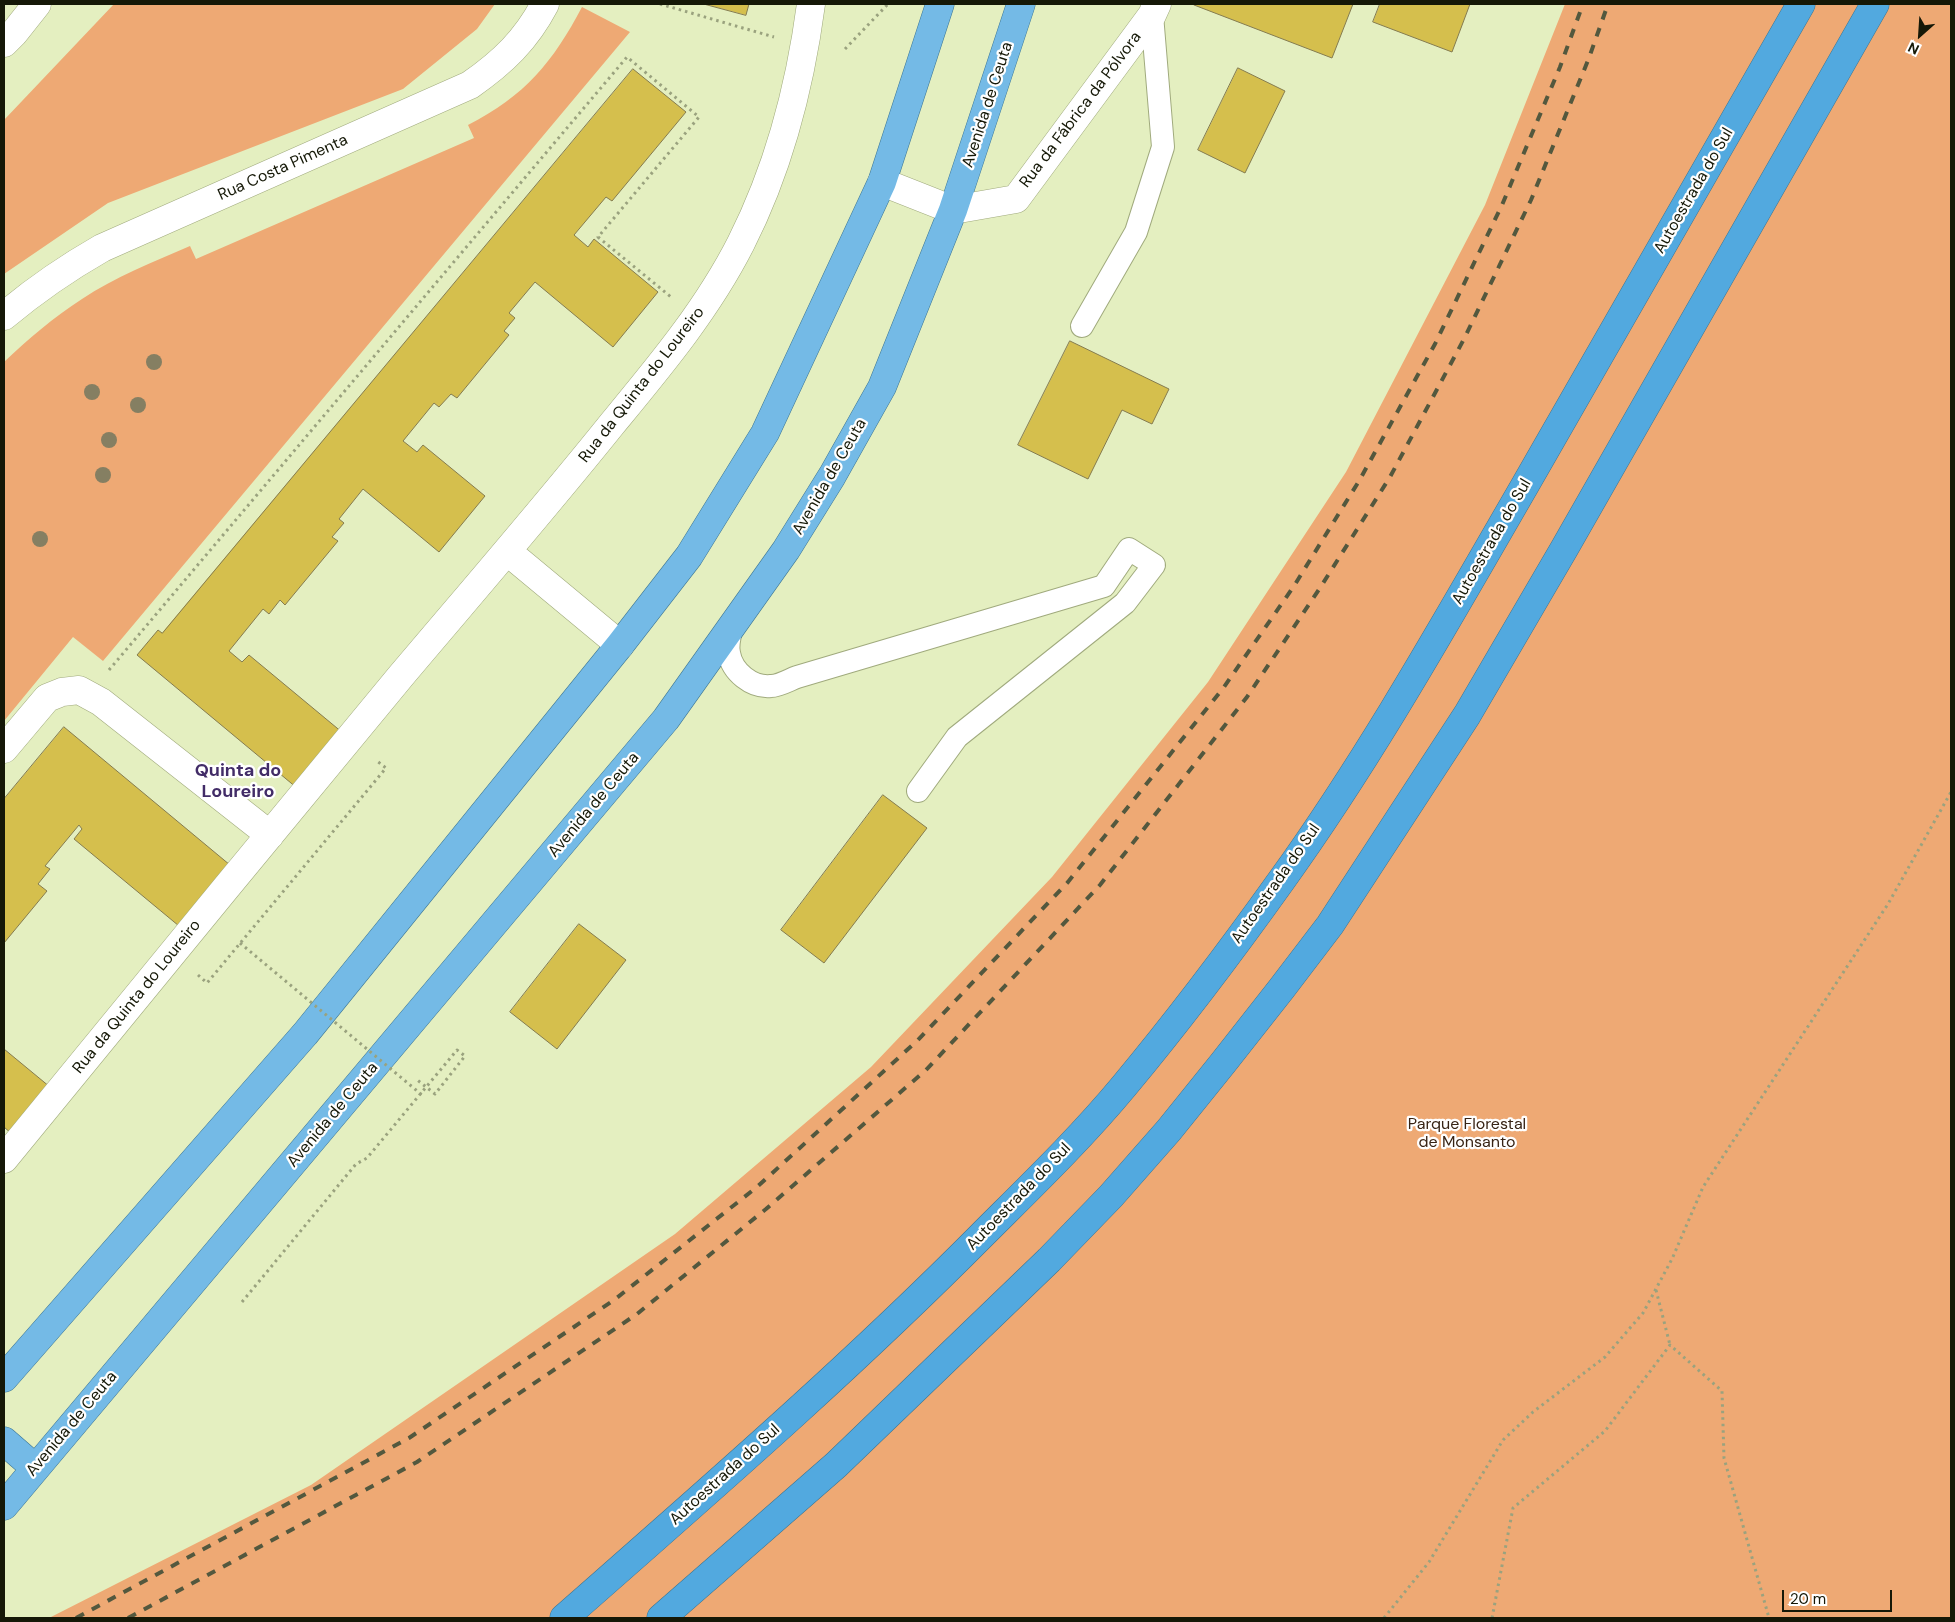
<!DOCTYPE html>
<meta charset="utf-8">
<style>
body{margin:0}
#map{position:relative;width:1955px;height:1622px;overflow:hidden;background:#e4efc0;font-family:"DM Sans",sans-serif}
canvas{display:block}
.frame{position:absolute;inset:0;border:5px solid #151807;pointer-events:none}
.north{position:absolute;left:1895px;top:10px;width:50px;height:50px;-webkit-text-stroke:4px #fff;paint-order:stroke;rotate:206deg;font-size:14px;font-weight:700;line-height:20px;text-align:center;color:#151807}
.north::after{content:'';display:block;margin:auto;width:18px;height:22px;background:#151807;clip-path:polygon(50% 0,100% 100%,50% 72%,0 100%)}
.scale{position:absolute;left:1782px;top:1590px;width:110px;height:22px;box-sizing:border-box;border:2px solid #151807;border-top:0;padding-left:6px;font-size:15px;line-height:18px;white-space:nowrap;color:#151807;-webkit-text-stroke:4px #fff;paint-order:stroke}
</style>
<div id="map">
<canvas width="1955" height="1622"></canvas>
<div class="frame"></div>
<div class="north">N</div>
<div class="scale">20 m</div>
</div>
<script>
const c = document.querySelector('canvas').getContext('2d');
c.lineJoin = 'round';
function fillPath(path, color) {
  c.fillStyle = color;
  c.fill(path, 'evenodd');
}
function stroke(path, color, width, dash) {
  c.strokeStyle = color;
  c.lineWidth = width;
  c.lineCap = dash ? 'butt' : 'round';
  c.setLineDash(dash || []);
  c.stroke(path);
}
function drawText(font, color, halo, rows, align = 'center') {
  c.font = font + ' "DM Sans",sans-serif';
  c.lineWidth = 4.5;
  c.setLineDash([]);
  c.textBaseline = 'middle';
  c.strokeStyle = halo;
  c.fillStyle = color;
  for (const [text, x, y, turn = 0] of rows) {
    c.save();
    c.translate(x, y);
    c.rotate((+turn || 0) * Math.PI / 180);
    c.textAlign = isNaN(turn) ? turn : align;
    if (halo) c.strokeText(text, 0, 0);
    c.fillText(text, 0, 0);
    c.restore();
  }
}
fillPath(new Path2D(`
 M114 4H495L477 29 403 89 108 203 4 274V120Z
 M1565 4H1951V1618H49L311 1485 675 1234 871 1067 1052 877 1208 682 1346 472 1485 205Z
 M582 7 630 32 103 661 73 637 4 721V362C28 339 54 317 82 299 115 277 153 262 190 246L196 259 474 138 468 125C525 96 553 62 582 7Z`), '#eea974');
const building = new Path2D(`
 M704 4H749L746 15Z
 M1194 4H1353L1332 58 1194 5Z
 M1380 4H1470L1452 52 1373 22Z
 M1238 68 1285 91 1245 173 1198 150Z
 M633 69 686 112 612 201 606 197 574 235 588 247 594 239 658 292 613 347 535 282 509 313 515 318 504 331 509 335 457 398 451 394 439 407 434 403 403 441 417 452 423 445 485 496 439 552 363 489 339 519 344 523 332 537 338 541 285 605 280 600 269 614 263 609 229 651 242 662 249 655 349 738 303 793 137 655 158 630 162 633Z
 M1070 341 1169 389 1152 424 1122 410 1088 479 1018 445Z
 M64 727 230 865 179 926 74 839 82 829 79 825 45 866 50 869 38 884 47 891 4 943V799Z
 M883 795 927 828 824 963 781 930Z
 M579 924 626 960 557 1049 510 1012Z
 M4 1049 50 1087 12 1134 4 1127Z`);
fillPath(building, '#d5bf4d');
stroke(building, '#847b4f', 1);
const service = new Path2D(`
 M1082 326 1136 232 1163 147 1152 15
 M732 627C730 635 727 644 729 653 732 672 752 688 771 686 779 686 789 680 797 677L1104 586 1129 549 1154 565 1125 603 957 737 918 791`);
const minor = new Path2D(`
 M4 43 14 33 37 4
 M882 182 953 210 1016 199 1152 15 1157 4
 M4 316C35 290 67 268 102 248L470 85C503 62 526 40 545 4
 M508 552 620 645
 M4 749 47 698 62 692 79 690 101 702 270 835
 M4 1159C136 998 267 837 400 677 471 593 543 510 612 424 659 367 707 310 741 243 779 168 800 87 811 4`);
const trunk = new Path2D(`
 M4 1378 305 1034 620 645 689 556 765 433 882 182 940 4
 M4 1441 35 1468
 M4 1506 666 719 786 550 832 476 882 387 953 210 1021 4`);
const motorway = new Path2D(`
 M564 1618C706 1493 849 1369 982 1235 1030 1187 1080 1139 1124 1086 1179 1020 1231 951 1281 881 1371 756 1447 620 1524 487 1617 326 1708 164 1801 4
 M661 1618 836 1465 1049 1260 1111 1196 1169 1130 1223 1063 1282 988 1330 925 1467 715 1564 549 1875 4`);
stroke(service, '#a0aa7d', 24);
stroke(minor, '#a0aa7d', 29);
stroke(trunk, '#3d7693', 29);
stroke(motorway, '#3d7693', 29);
stroke(new Path2D(`
 M660 4 774 37
 M845 49 888 4
 M109 670 627 57 699 117 598 237 671 297
 M198 975 207 983 386 768 377 761
 M1656 1290 1670 1345
 M242 1302 356 1164 367 1158 457 1050 465 1056 435 1094 416 1079
 M1384 1618 1429 1562 1503 1440 1533 1412 1605 1357 1643 1313 1672 1259 1703 1187 1888 904 1951 792
 M1492 1618 1513 1508 1605 1431 1670 1345 1722 1391 1724 1458 1769 1618`), '#9aa27e', 3, [2.5, 4]);
stroke(service, '#fff', 22);
stroke(minor, '#fff', 28);
stroke(trunk, '#74bae6', 28);
stroke(motorway, '#52a9df', 28);
stroke(new Path2D(`
 M76 1618 409 1438 614 1300 757 1187 918 1040 1068 882 1224 687 1294 586 1359 481 1435 344 1502 205 1560 67 1583 4
 M128 1618 417 1462 637 1314 766 1209 926 1070 1100 885 1247 697 1320 588 1390 477 1464 339 1531 200 1589 58 1608 4`), '#53583e', 4, [9, 9]);
stroke(new Path2D(`
 M240 943 422 1095`), '#9aa27e', 3, [2.5, 4]);
c.fillStyle = '#857f62';
for (const [x, y] of [
 [154,362],
 [92,392],
 [138,405],
 [109,440],
 [103,475],
 [40,539]
]) {
  c.beginPath();
  c.arc(x, y, 8, 0, 2 * Math.PI);
  c.fill();
}
drawText('16px', '#151807', '#fff', [
 ["Avenida de Ceuta",988,105,-72],
 ["Rua da Fábrica da Pólvora",1081,110,-53],
 ["Rua Costa Pimenta",283,168,-24],
 ["Autoestrada do Sul",1694,191,-60],
 ["Rua da Quinta do Loureiro",642,385,-52],
 ["Avenida de Ceuta",830,477,-60],
 ["Autoestrada do Sul",1492,542,-60],
 ["Avenida de Ceuta",594,805,-50],
 ["Autoestrada do Sul",1276,884,-55],
 ["Rua da Quinta do Loureiro",137,997,-51],
 ["Avenida de Ceuta",333,1115,-50],
 ["Autoestrada do Sul",1019,1197,-46],
 ["Avenida de Ceuta",72,1424,-50],
 ["Autoestrada do Sul",725,1475,-42]
]);
drawText('16px', '#382415', '#fff', [
 ["Parque Florestal",1467,1125],
 ["de Monsanto",1467,1143]
]);
drawText('bold 18px', '#422c67', '#fff', [
 ["Quinta do",238,771],
 ["Loureiro",238,792]
]);
</script>
